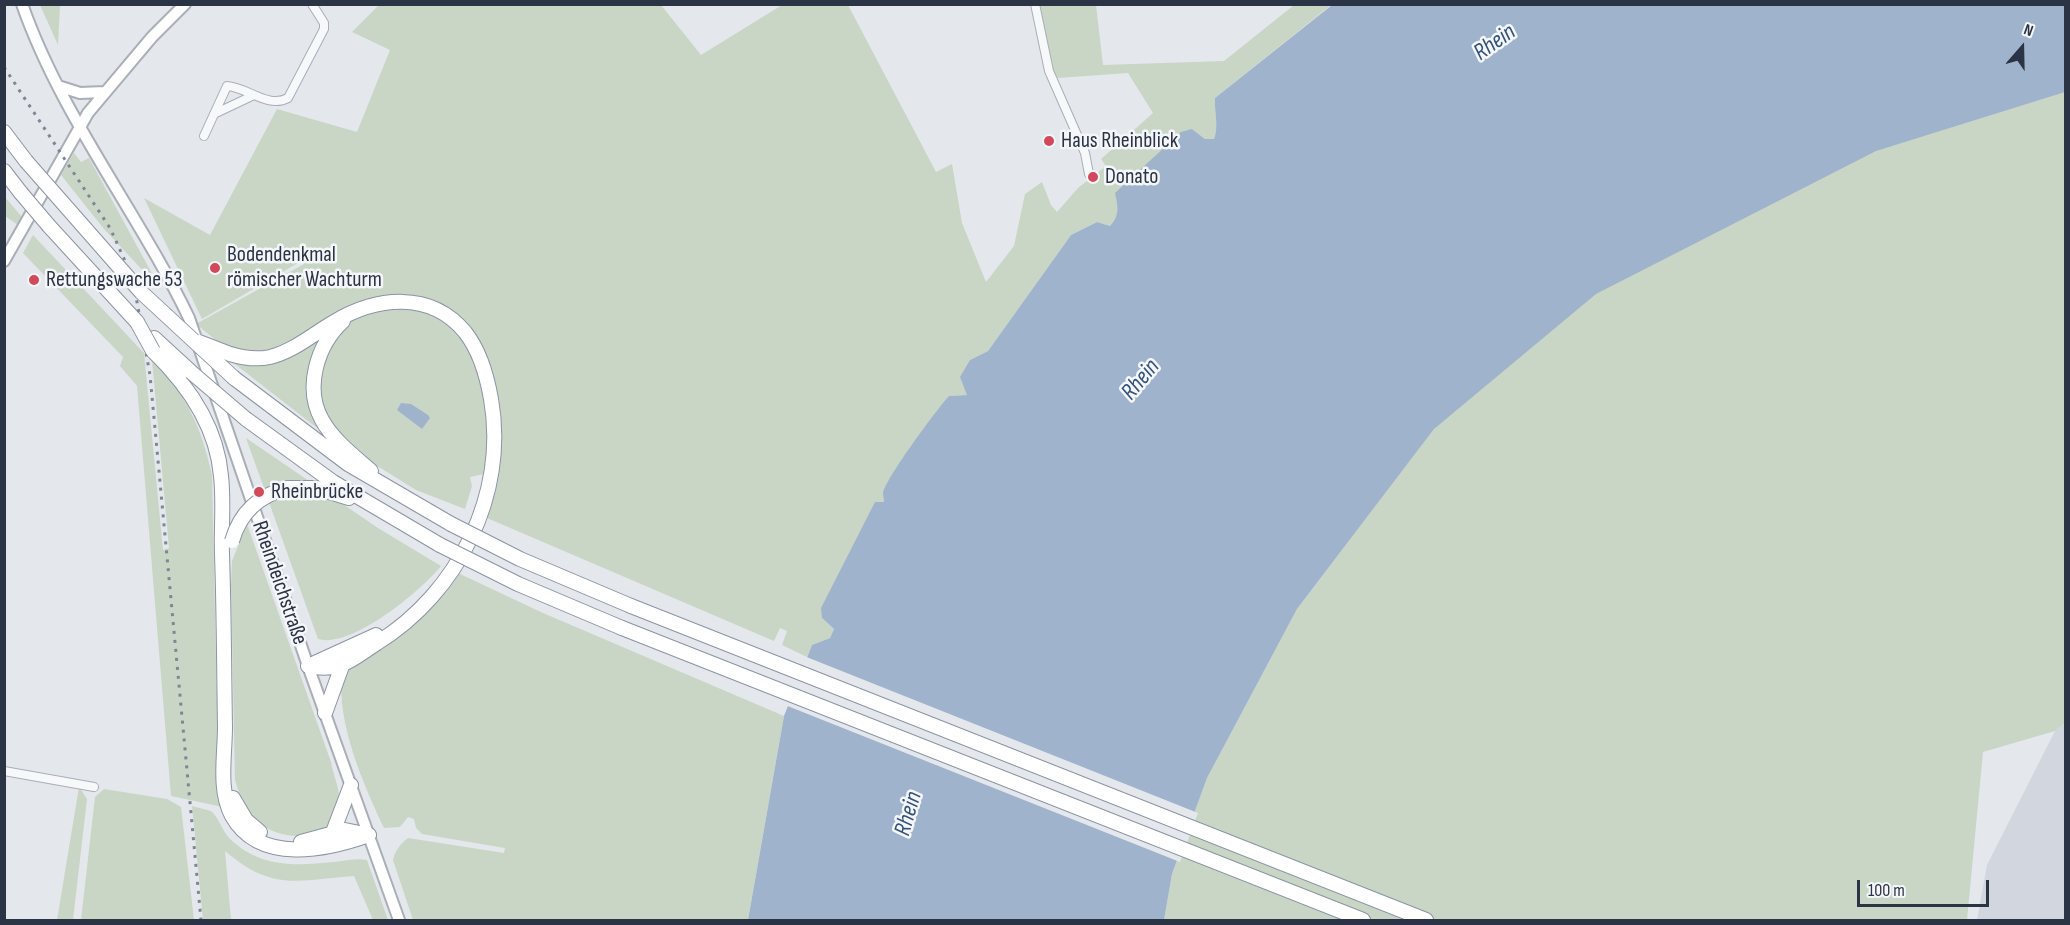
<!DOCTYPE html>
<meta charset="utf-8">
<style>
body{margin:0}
#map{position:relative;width:2070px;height:925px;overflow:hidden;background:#e4e7ec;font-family:"Sofia Sans Condensed",sans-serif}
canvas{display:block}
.frame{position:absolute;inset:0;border:6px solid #2b3445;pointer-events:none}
.north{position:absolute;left:1992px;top:18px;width:60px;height:60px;-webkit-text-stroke:4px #f4f6f9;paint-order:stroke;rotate:20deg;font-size:16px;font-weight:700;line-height:24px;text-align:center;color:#2b3445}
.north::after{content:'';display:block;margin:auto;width:21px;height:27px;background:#2b3445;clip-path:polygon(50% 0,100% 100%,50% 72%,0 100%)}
.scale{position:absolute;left:1857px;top:880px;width:132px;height:27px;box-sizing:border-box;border:3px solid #2b3445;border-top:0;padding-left:8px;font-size:18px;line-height:21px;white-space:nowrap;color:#2b3445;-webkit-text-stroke:4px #f4f6f9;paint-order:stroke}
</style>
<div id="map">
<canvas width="2070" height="925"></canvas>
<div class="frame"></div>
<div class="north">N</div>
<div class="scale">100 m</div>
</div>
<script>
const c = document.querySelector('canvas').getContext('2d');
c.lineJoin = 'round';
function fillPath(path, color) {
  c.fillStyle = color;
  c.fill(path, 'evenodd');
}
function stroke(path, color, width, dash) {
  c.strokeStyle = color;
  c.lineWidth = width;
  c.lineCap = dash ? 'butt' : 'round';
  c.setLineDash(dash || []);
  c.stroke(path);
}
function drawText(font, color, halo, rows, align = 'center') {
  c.font = font + ' "Sofia Sans Condensed",sans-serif';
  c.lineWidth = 5;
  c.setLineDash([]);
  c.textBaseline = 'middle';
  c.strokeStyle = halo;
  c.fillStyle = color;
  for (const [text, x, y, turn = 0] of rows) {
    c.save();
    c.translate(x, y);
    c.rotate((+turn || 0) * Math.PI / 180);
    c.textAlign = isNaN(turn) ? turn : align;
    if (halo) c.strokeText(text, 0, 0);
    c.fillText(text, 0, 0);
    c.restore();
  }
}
fillPath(new Path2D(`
 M2065 723V920H1977L1987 865 2055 731Z`), '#d2d6de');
fillPath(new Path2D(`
 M40 5H60L58 45Z
 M379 5H661L701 55 782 5H848L936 172 952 164 962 223 986 282 1014 246 1025 194 1042 182 1051 205 1057 212 1078 188 1106 166 1101 159 1153 113 1128 73 1058 78 1052 71 1038 5H1096L1103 65 1224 61 1294 5H1331L1215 98C1214 112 1219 126 1214 139H1205L1192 129 1118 206 1117 219 1110 226 1097 222 1071 235 988 351 970 360 967 395 949 396 884 502 822 618 834 629 830 638 812 645 807 657 782 645 787 631 780 628 774 641 487 518 497 478 484 474 470 477 472 486 465 509 416 490 321 431 231 361 223 346 196 324 304 264 303 260 202 319 144 198 210 235 277 109 357 132 390 50 352 32Z
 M2065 87V723L2055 731 1983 752 1967 920H1164L1172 874 1207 778 1297 609 1436 426 1601 287 1876 147Z
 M74 153 81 162 89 158 161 290 104 229 61 175Z
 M4 196 22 217 18 225 5 216Z
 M33 235 144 353 163 550 169 548 152 360C187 396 201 426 212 475L219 795 223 807 171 796 137 386 120 366 123 357 23 253Z
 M246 438 378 528 441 566C421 591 351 649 318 639Z
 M247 524 331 762C333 774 341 792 339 804 332 845 280 842 256 821 244 811 239 794 235 780L231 585 232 561Z
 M458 573 543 613 784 716 748 920H413L393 860C395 851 400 844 408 838L504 853 505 848 422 834 416 828 414 819 408 817 400 827 384 828C364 786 336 722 342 674Z
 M79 787 87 799 73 920H57Z
 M104 789 167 799 181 807 194 920H81L95 797Z
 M192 806 211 811C219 818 222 830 229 838 260 868 294 866 334 862 345 861 356 858 367 860L388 920H373L354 876C297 880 273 892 225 851L231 920H203Z`), '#c9d6c5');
fillPath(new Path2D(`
 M1332 5H2065V92L1876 151 1596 294 1434 429 1297 609 1207 778 1172 874 1164 920H748L784 716 812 645 830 638 834 629 822 618 821 608 875 502H884C884 499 883 496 883 493 886 478 937 409 949 396L967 395 960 377 970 360 988 351 1071 235 1097 222 1110 226C1120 216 1118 206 1115 193L1181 132 1192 129 1205 139H1214C1219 126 1214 112 1215 98Z
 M401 403 411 404 428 415 430 418 422 429 397 410Z`), '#9fb4cc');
fillPath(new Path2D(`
 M804 656 1198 813 1180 862 785 705Z`), '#e4e7ec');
const street = new Path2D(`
 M1035 4 1049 71 1085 153 1089 174
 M214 114 252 96
 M204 136 227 86C247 87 268 109 288 98L324 29V23L312 4
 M4 771 94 787`);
const secondary = new Path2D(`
 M22 4C61 116 138 212 189 318L308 666 399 920
 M58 86 80 93 104 92
 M4 261 88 113 152 37 185 4`);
const highway = new Path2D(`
 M4 132 26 161
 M4 171 21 193
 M49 226 137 322
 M343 321C317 345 304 388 322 420 333 440 354 456 371 471
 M154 338 191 372
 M153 351C187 384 217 427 221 476 224 502 221 528 222 554 224 611 224 669 225 727 225 755 218 790 232 816 260 865 327 850 369 835
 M230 354C243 358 256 360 270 357 294 351 313 334 334 322 376 297 430 290 465 332 480 351 487 376 491 399 508 494 458 593 377 643 351 660 340 673 308 666
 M234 378 348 464 451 524
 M246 419 333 482 440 545
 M288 488H317L349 498
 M631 606 1426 920
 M622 628 1363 920
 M308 666 376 635
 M325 713 342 666
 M233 798 246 820 260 832
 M333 832 351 785
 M301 842 345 830 369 835`);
stroke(street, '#a9aeb7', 10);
stroke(secondary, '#a9aeb7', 14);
stroke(highway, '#8b94a3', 16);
stroke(street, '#f7f8fa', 8);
stroke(secondary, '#fff', 10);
stroke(highway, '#fff', 14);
stroke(new Path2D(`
 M4 67 110 228 126 263 137 302 150 375 201 920`), '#7d8696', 3, [3, 6]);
const highwayBridge = new Path2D(`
 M26 161 141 292 234 378
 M21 193 49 226
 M137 322 153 351
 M199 342 230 354
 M191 372 246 419
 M451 524 520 559 631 606
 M232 541C240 513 259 495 288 488
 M440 545 518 584 622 628`);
stroke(highwayBridge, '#8b94a3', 16, []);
stroke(highwayBridge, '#fff', 14);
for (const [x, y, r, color] of [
 [1049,141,6,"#d1495b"],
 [1093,177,6,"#d1495b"],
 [215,268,6,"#d1495b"],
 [34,280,6,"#d1495b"],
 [259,492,6,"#d1495b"]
]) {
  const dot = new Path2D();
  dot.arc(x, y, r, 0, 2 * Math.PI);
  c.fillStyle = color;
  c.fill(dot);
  stroke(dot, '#f4f6f9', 2);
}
drawText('22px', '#2b3445', '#f4f6f9', [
 ["Haus Rheinblick",1061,141],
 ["Donato",1105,177],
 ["Bodendenkmal",227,255],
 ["römischer Wachturm",227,280],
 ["Rettungswache 53",46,280],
 ["Rheinbrücke",271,492]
], 'left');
drawText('22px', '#2b3445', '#f4f6f9', [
 ["Rheindeichstraße",279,583,71]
]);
drawText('italic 24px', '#34527a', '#f4f6f9', [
 ["Rhein",1495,43,-35],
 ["Rhein",1141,380,-50],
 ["Rhein",909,814,-74]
]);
</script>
